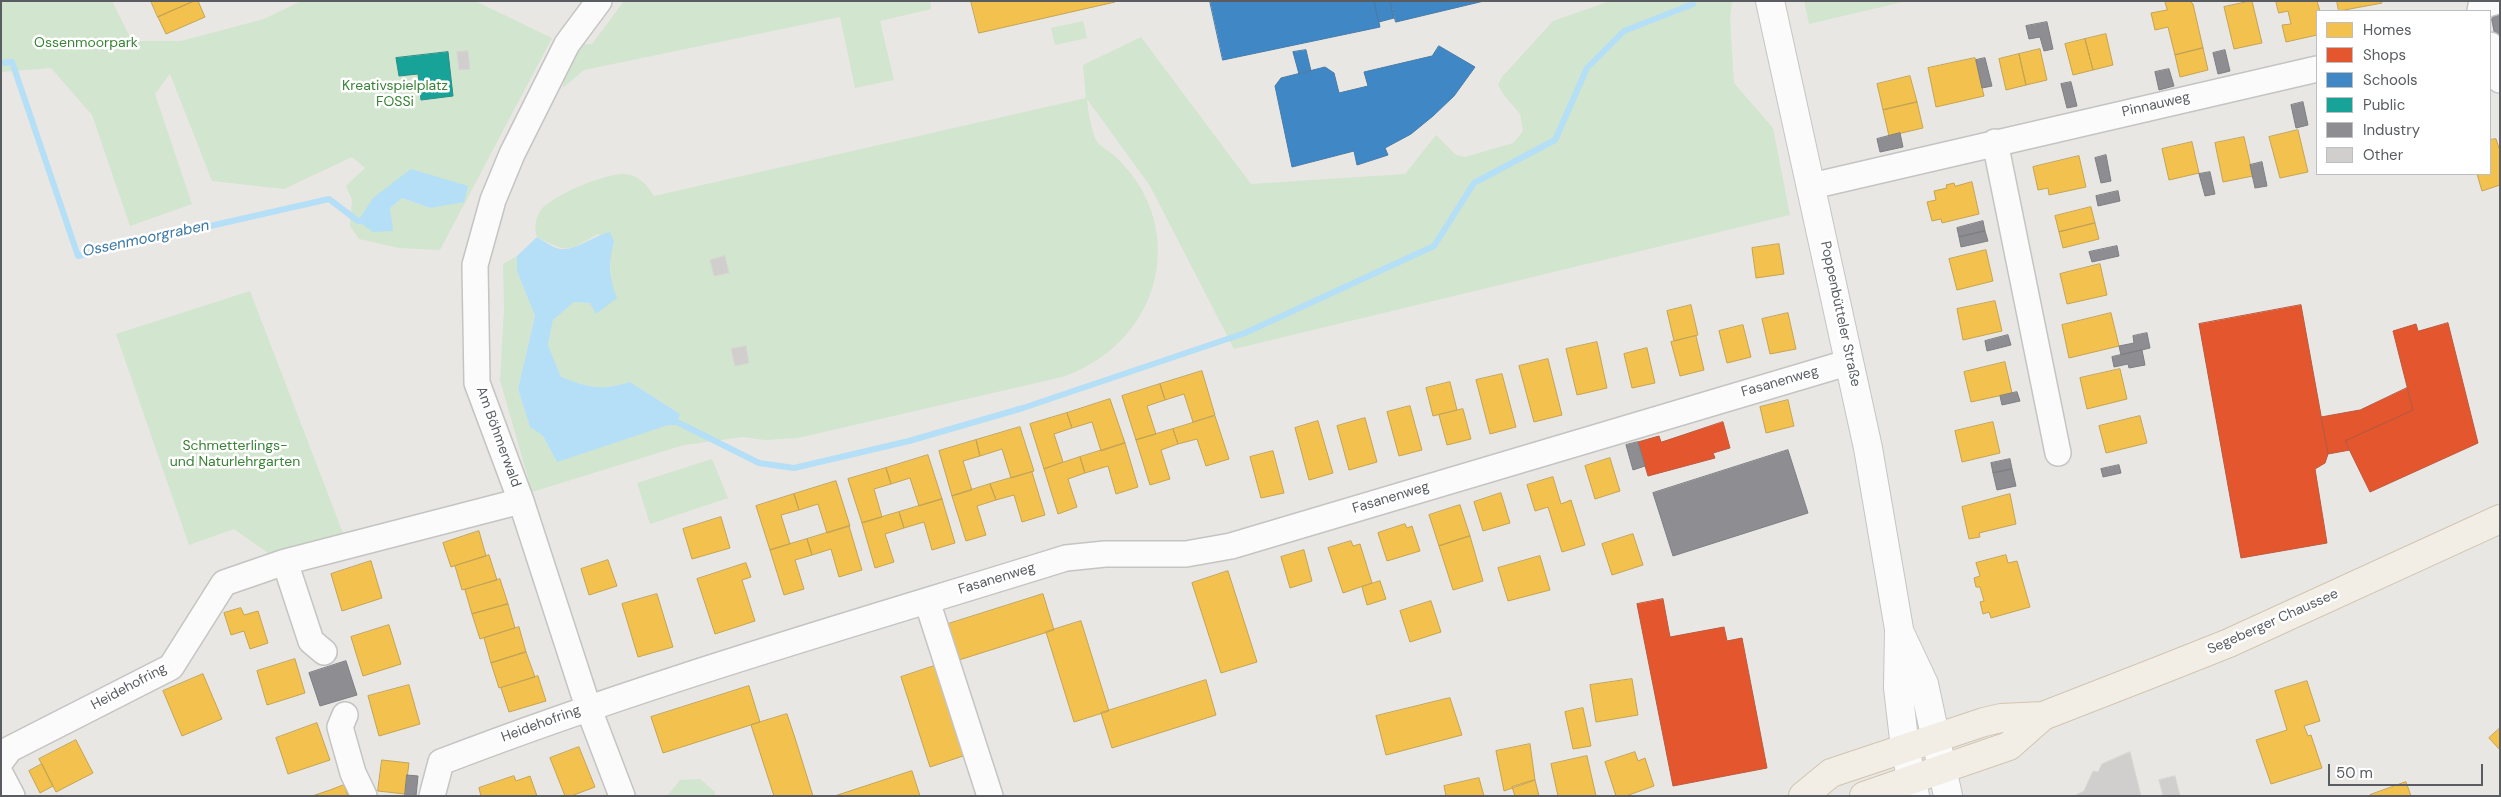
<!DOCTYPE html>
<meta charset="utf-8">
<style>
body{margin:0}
#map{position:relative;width:2501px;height:797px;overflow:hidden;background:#e9e7e3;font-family:"DM Sans",sans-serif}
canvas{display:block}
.frame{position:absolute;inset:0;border:2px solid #595d61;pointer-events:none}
.legend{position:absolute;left:2316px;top:10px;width:175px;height:165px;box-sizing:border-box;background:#fff;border:1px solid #bdbec0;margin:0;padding:6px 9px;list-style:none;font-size:15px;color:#595d61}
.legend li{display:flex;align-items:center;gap:10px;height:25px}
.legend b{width:25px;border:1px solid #bdbec0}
.scale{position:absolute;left:2328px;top:764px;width:155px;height:22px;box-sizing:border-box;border:2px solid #595d61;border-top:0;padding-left:6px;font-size:15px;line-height:18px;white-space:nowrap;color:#595d61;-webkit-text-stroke:4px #fff;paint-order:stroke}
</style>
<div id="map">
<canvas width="2501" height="797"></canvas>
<div class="frame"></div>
<ul class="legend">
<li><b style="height:14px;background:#f2c14e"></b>Homes</li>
<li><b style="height:14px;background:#e4572e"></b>Shops</li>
<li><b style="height:14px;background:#3f88c5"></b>Schools</li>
<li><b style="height:14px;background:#17a398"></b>Public</li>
<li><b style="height:14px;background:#8d8d92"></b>Industry</li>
<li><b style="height:14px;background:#d0cfcd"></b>Other</li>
</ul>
<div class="scale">50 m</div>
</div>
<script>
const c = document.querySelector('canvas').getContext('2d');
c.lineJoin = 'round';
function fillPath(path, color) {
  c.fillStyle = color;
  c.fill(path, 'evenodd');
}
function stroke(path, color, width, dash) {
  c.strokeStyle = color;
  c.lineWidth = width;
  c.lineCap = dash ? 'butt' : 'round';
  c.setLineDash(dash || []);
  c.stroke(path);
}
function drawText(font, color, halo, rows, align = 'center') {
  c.font = font + ' "DM Sans",sans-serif';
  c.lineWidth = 5;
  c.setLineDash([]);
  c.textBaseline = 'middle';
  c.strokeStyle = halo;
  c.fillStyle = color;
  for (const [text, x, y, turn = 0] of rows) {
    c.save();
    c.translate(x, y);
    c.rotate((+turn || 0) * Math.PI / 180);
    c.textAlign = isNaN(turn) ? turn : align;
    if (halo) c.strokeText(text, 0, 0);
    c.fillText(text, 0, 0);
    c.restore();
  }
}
fillPath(new Path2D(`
 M1 1H112L132 41H181L264 19 301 1H475L552 38 440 250 399 248 359 239 350 226 352 200 346 186 365 168 352 157 284 189 212 181 170 74 155 94 192 204 130 226 92 115 51 68 1 72ZM466 195 430 208 402 198 390 208 392 231 373 198Z
 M624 1H930L931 9 880 21 894 80 855 88 840 17 584 70 563 88 567 44H592Z
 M1610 1H1732L1730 19 1734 83 1773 128 1790 215 1234 349 1150 186 1087 99C1088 111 1091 129 1096 140 1099 146 1111 152 1116 157 1126 167 1135 178 1142 190 1183 266 1141 351 1062 377L798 438 765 440 743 437 684 445 532 492 500 380 504 309 503 264 517 256V271L535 316 518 389 530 427 543 436 557 462 680 414 630 382C598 391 591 388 561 377L548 345 553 320 574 302 590 303 611 283 610 256 614 242 598 234C567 251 570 254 537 237 534 228 535 220 540 211 550 196 606 173 624 174 639 175 647 185 654 196L1086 98 1083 65 1141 37 1251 184 1405 174 1436 135 1456 155 1465 157 1513 143 1523 131 1520 114 1503 94 1498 85 1502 77 1553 21Z
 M1804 1H1907L1809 24Z
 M1083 21 1087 38 1055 45 1051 28Z
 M250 291 343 533 272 556 234 529 189 545 116 334Z
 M712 459 728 498 650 524 637 483Z
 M700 779 715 792V796H667L680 780Z`), '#d2e5ce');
fillPath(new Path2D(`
 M411 169 468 186 464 202 430 208 402 198 390 208 393 231 373 232 358 221 373 198Z
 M610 232 614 242C608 262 609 279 617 298L596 314 590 303 574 302 553 320 548 345 561 377C591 388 599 391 630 382L680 414 677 422 557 462 543 436 530 427 518 389 535 316 517 271V256L537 237C544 241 554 249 562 249 578 250 594 235 610 232Z`), '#b4dff6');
const homes = new Path2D(`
 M151 1H194L158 17Z
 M194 1H198L205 17 166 34 158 17Z
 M971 1H1115V2L979 33Z
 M2165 1H2190L2193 4 2203 48 2175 55 2168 27 2155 30 2151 13 2167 10Z
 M2252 1 2262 43 2234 49 2224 7Z
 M2276 1H2317L2320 11H2317V35L2286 42 2282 25 2291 24 2288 11 2279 13Z
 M2337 1H2381L2382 3 2339 11Z
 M2106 34 2113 65 2093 70 2085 39Z
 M2085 39 2093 70 2073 75 2065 44Z
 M2203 48 2208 70 2180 77 2175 55Z
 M2040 49 2047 80 2026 85 2019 54Z
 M2019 54 2026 85 2006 90 1999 59Z
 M1975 58 1984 96 1936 107 1928 68Z
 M1910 76 1917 102 1883 110 1877 84Z
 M1917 102 1923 128 1889 136 1883 110Z
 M2298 130 2308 172 2280 178 2269 137Z
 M2244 137 2253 176 2223 182 2215 143Z
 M2496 139 2500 151V185L2482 191 2477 174H2490V140Z
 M2192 142 2199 173 2169 180 2162 149Z
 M2079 156 2086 187 2049 195 2048 188 2038 190 2033 167Z
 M1972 182 1979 214 1942 223 1941 219 1932 221 1927 202 1936 200 1934 191 1947 188 1946 185 1954 183 1955 186Z
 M2091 207 2095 223 2059 232 2055 216Z
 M2095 223 2099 239 2063 248 2059 232Z
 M1779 244 1784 274 1756 278 1752 248Z
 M1986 250 1993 281 1957 290 1949 259Z
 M2100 264 2107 295 2067 304 2060 274Z
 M1995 301 2002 331 1963 340 1957 309Z
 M1691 305 1698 335 1674 341 1667 311Z
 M1788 313 1796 349 1770 354 1762 319Z
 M2111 313 2119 346 2069 358 2062 325Z
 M1743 325 1751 357 1727 363 1719 331Z
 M1696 336 1704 370 1680 376 1671 342Z
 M1597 342 1607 388 1577 395 1566 349Z
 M1647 348 1655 383 1632 388 1624 354Z
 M1548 359 1562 415 1534 422 1519 366Z
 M2005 362 2012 393 1971 402 1964 372Z
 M2120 369 2127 399 2087 409 2080 378Z
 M1202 371 1215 415 1193 422 1184 394 1165 400 1160 384Z
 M1502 374 1516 427 1490 434 1476 380Z
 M1450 382 1457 410 1433 416 1426 388Z
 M1160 384 1165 400 1147 406 1156 434 1136 440 1122 396Z
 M1110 399 1125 443 1101 451 1092 422 1072 428 1067 413Z
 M1788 400 1794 426 1766 433 1760 407Z
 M1410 406 1422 450 1399 456 1387 412Z
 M1463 409 1471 439 1447 445 1439 415Z
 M1067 413 1072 428 1054 434 1063 462 1044 469 1030 424Z
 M1215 416 1229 459 1206 466 1197 439 1178 444 1173 429Z
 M2140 416 2147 443 2106 453 2099 426Z
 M1365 418 1377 462 1349 470 1337 426Z
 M1318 421 1333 473 1309 480 1295 428Z
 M1993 422 2000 453 1962 462 1955 431Z
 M1020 427 1034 471 1011 478 1002 449 980 456 976 440Z
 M1173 429 1178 444 1161 450 1170 479 1150 485 1136 440Z
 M976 440 980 456 963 461 972 490 952 496 939 451Z
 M1125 443 1138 487 1116 494 1108 466 1085 473 1080 457Z
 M1273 451 1284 493 1261 498 1250 457Z
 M928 455 942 499 919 506 910 478 891 484 886 468Z
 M1080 457 1085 473 1068 479 1077 507 1058 514 1044 469Z
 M1610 458 1620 491 1595 499 1585 466Z
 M886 468 891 484 874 489 882 517 862 523 848 479Z
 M1032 472 1045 515 1022 522 1014 495 996 500 990 484Z
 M1553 477 1561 504 1571 500 1585 545 1562 552 1548 507 1535 511 1527 485Z
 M836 481 850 526 827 533 818 504 799 510 794 494Z
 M990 484 996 500 977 506 986 535 966 541 952 496Z
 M1501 493 1510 523 1483 531 1474 502Z
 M794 494 799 510 781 515 790 544 770 550 756 506Z
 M2010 494 2016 524 1979 533 1980 537 1969 539 1962 507Z
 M942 499 955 543 932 550 924 522 904 528 899 512Z
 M1460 505 1470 536 1439 546 1429 515Z
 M899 512 904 528 885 534 894 562 875 568 862 523Z
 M721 517 730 548 692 559 683 529Z
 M1405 524 1407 528 1412 526 1420 551 1387 561 1378 533Z
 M849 526 862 570 839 577 831 549 812 555 807 539Z
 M479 531 486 556 451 567 443 543Z
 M1633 534 1643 565 1612 575 1602 544Z
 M1470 536 1483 581 1453 590 1439 546Z
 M807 539 812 555 795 560 804 589 784 595 770 550Z
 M1351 541 1353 546 1360 544 1372 583 1343 593 1328 548Z
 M1304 550 1312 581 1290 588 1281 557Z
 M489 555 497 580 462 590 455 566Z
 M2006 555 2008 563 2017 561 2030 607 1991 618 1989 612 1983 614 1980 602 1984 601 1980 587H1976L1974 578 1980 576 1976 563Z
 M1540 556 1550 590 1508 601 1498 568Z
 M608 560 617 586 589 595 581 569Z
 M371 561 382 598 342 611 331 574Z
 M746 563 751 577 742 580 755 621 715 634 697 579Z
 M1228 571 1257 662 1221 673 1192 583Z
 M500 579 508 604 472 614 465 590Z
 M1380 581 1386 599 1367 605 1362 587Z
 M657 594 673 647 638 657 622 604Z
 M1043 594 1054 630 959 660 948 624Z
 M1431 601 1441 632 1410 642 1400 611Z
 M508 604 515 628 480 639 472 614Z
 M241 608 244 615 258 611 268 643 250 649 244 631 231 635 224 613Z
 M1081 621 1109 711 1074 722 1046 632Z
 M389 625 401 664 363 676 351 637Z
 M519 627 526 652 491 663 484 638Z
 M526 652 535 677 499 688 491 663Z
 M295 659 305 693 267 705 257 671Z
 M937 665 966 755 930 767 901 677Z
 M203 674 222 719 182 736 163 691Z
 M538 676 546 701 509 712 501 688Z
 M1632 679 1638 715 1596 722 1590 685Z
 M1206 680 1216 715 1112 748 1101 713Z
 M2307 681 2320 721 2304 726 2308 736 2311 735 2322 768 2271 784 2256 740 2287 730 2275 691Z
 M409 685 420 724 379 736 368 696Z
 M749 686 760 722 663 753 651 717Z
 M1450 698 1462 735 1386 755 1376 716Z
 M1583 708 1591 746 1573 749 1565 712Z
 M787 714 795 738 813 796H774L751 725Z
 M317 723 330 760 288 774 276 738Z
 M2500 728V750L2489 738Z
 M76 740 93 773 56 792 39 759Z
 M1530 744 1535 780 1504 791 1496 751Z
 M579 747 595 787 571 796H565L550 758Z
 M1635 752 1638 761 1645 758 1654 786 1626 796H1616L1605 762Z
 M1587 756 1596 796H1558L1551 764Z
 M382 760 409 763 405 794 378 791Z
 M42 764 53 786 40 793 29 771Z
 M912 771 920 796H835Z
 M514 776 516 781 530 776 537 796H481L479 788Z
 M1479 778 1484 796H1446L1444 786Z
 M1535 780 1539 796H1515L1512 787Z
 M2406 782 2411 796H2370V795Z
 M344 785 348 796H312L330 790Z`);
fillPath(homes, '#f2c14e');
stroke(homes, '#c4a354', 1);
const shops = new Path2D(`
 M2301 305 2328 454 2325 463 2315 469 2327 543 2241 558 2199 324Z
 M2448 323 2478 443 2370 492 2345 441 2413 410 2393 331 2416 324 2418 331Z
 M2407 388 2413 410 2345 441 2350 450 2328 454 2321 417 2360 410Z
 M1723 422 1730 448 1713 453 1715 458 1648 476 1638 442 1659 436 1661 442Z
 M1663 599 1670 637 1724 627 1727 641 1742 638 1767 768 1673 786 1637 604Z`);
fillPath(shops, '#e4572e');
stroke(shops, '#ba593d', 1);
const schools = new Path2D(`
 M1210 1H1374L1380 27 1223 60Z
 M1374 1H1390L1394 18 1379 22Z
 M1390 1H1484L1396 22Z
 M1439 46 1475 67 1454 96 1433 116 1411 134 1385 148 1388 155 1357 165 1354 151 1292 167 1275 86 1281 78 1325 67 1334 73 1339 93 1368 86 1364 72 1432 56Z
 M1306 50 1311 71 1299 74 1293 52Z`);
fillPath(schools, '#3f88c5');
stroke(schools, '#477ba7', 1);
const public = new Path2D(`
 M448 52 453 96 421 100 418 74 399 76 396 58Z`);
fillPath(public, '#17a398');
stroke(public, '#2b8e88', 1);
const industry = new Path2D(`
 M2500 14V35L2495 36 2491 16Z
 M2047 22 2053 49 2044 51 2040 37 2029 39 2026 26Z
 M2225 50 2230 71 2218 74 2213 53Z
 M1985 58 1992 86 1982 88 1976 60Z
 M2169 69 2174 86 2159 90 2155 72Z
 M2071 82 2077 106 2067 108 2061 84Z
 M2303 102 2308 125 2296 128 2291 105Z
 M1900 133 1903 147 1880 152 1877 139Z
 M2106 155 2111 181 2101 183 2095 158Z
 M2262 162 2267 186 2255 188 2250 165Z
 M2210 172 2215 194 2205 196 2199 174Z
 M2118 191 2120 201 2098 206 2096 196Z
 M1983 221 1985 231 1959 237 1957 228Z
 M1985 231 1988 241 1961 247 1959 237Z
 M2117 246 2119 256 2092 262 2089 252Z
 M2147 333 2150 348 2121 355 2119 346 2134 343 2133 336Z
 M2008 335 2011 345 1987 351 1985 341Z
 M2142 350 2145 365 2129 368 2128 364 2114 367 2112 357Z
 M2017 392 2020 401 2002 405 2000 396Z
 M1638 442 1645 466 1633 470 1626 445Z
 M1788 450 1808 513 1673 556 1653 493Z
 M2010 459 2012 469 1993 473 1991 463Z
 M2119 465 2121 473 2103 477 2101 469Z
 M2012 469 2016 486 1997 490 1993 473Z
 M346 661 357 695 320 706 309 673Z
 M407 775 418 776 416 796H405Z`);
fillPath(industry, '#8d8d92');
stroke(industry, '#7d7f83', 1);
stroke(new Path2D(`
 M1 63 12 62 78 256 329 199 358 221H365
 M669 422H677L759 463 794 468 909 441 1023 408 1245 333 1434 246 1474 183 1555 140 1587 68 1624 31 1693 4`), '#b4dff6', 6);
const building = new Path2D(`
 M468 51 470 69 459 70 457 52Z
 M725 256 729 273 714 276 710 260Z
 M746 346 749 363 735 366 731 349Z
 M2130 752 2141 796H2074L2084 791 2093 771 2098 772 2102 764Z
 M2175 776 2180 796H2163L2159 780Z`);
fillPath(building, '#d0cfcd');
stroke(building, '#d8d6d2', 1);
const street = new Path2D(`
 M599 1 567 44 512 154 493 200 475 265 477 383 521 501 588 707 622 796
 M2480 11 2481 6 2497 1
 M2490 45 2500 80
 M1995 142 2058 453
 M1812 186 2317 69
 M285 562 311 641 324 652
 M927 601 990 796
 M345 715 340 727 353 773 364 796
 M1 761 10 749 171 667 224 583 285 562 521 501
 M1 775 12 796
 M432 796 441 762C646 683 857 623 1066 558L1105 554H1186L1231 546 1850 362`);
const secondary = new Path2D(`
 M1770 1 1868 448 1899 629 1898 688 1905 748 1915 796
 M1901 635 1924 684 1948 796`);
const primary = new Path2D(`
 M1803 796 1831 773 1984 722 2001 718 2043 716 2161 670 2229 643 2500 519
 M1864 796 2009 746 2043 716`);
stroke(street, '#c4c4c3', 28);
stroke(secondary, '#c5c5c5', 30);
stroke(primary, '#d1c5b1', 30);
stroke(street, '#fcfbfb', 25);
stroke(secondary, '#fcfbfb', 28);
stroke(primary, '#f2eee6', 28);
drawText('14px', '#388335', '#fff', [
 ["Ossenmoorpark",86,43],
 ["Kreativspielplatz",395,86],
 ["FOSSi",395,102],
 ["Schmetterlings-",235,446],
 ["und Naturlehrgarten",235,462]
]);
drawText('14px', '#595d61', '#fff', [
 ["Pinnauweg",2156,105,-13],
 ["Poppenbütteler Straße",1840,314,78],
 ["Fasanenweg",1780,382,-16],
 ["Am Böhmerwald",498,437,70],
 ["Fasanenweg",1391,498,-17],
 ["Fasanenweg",997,579,-17],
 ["Segeberger Chaussee",2273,622,-24],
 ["Heidehofring",129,687,-28],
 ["Heidehofring",541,724,-20]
]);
drawText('italic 15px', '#3b78a6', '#fff', [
 ["Ossenmoorgraben",146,239,-12]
]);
</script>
